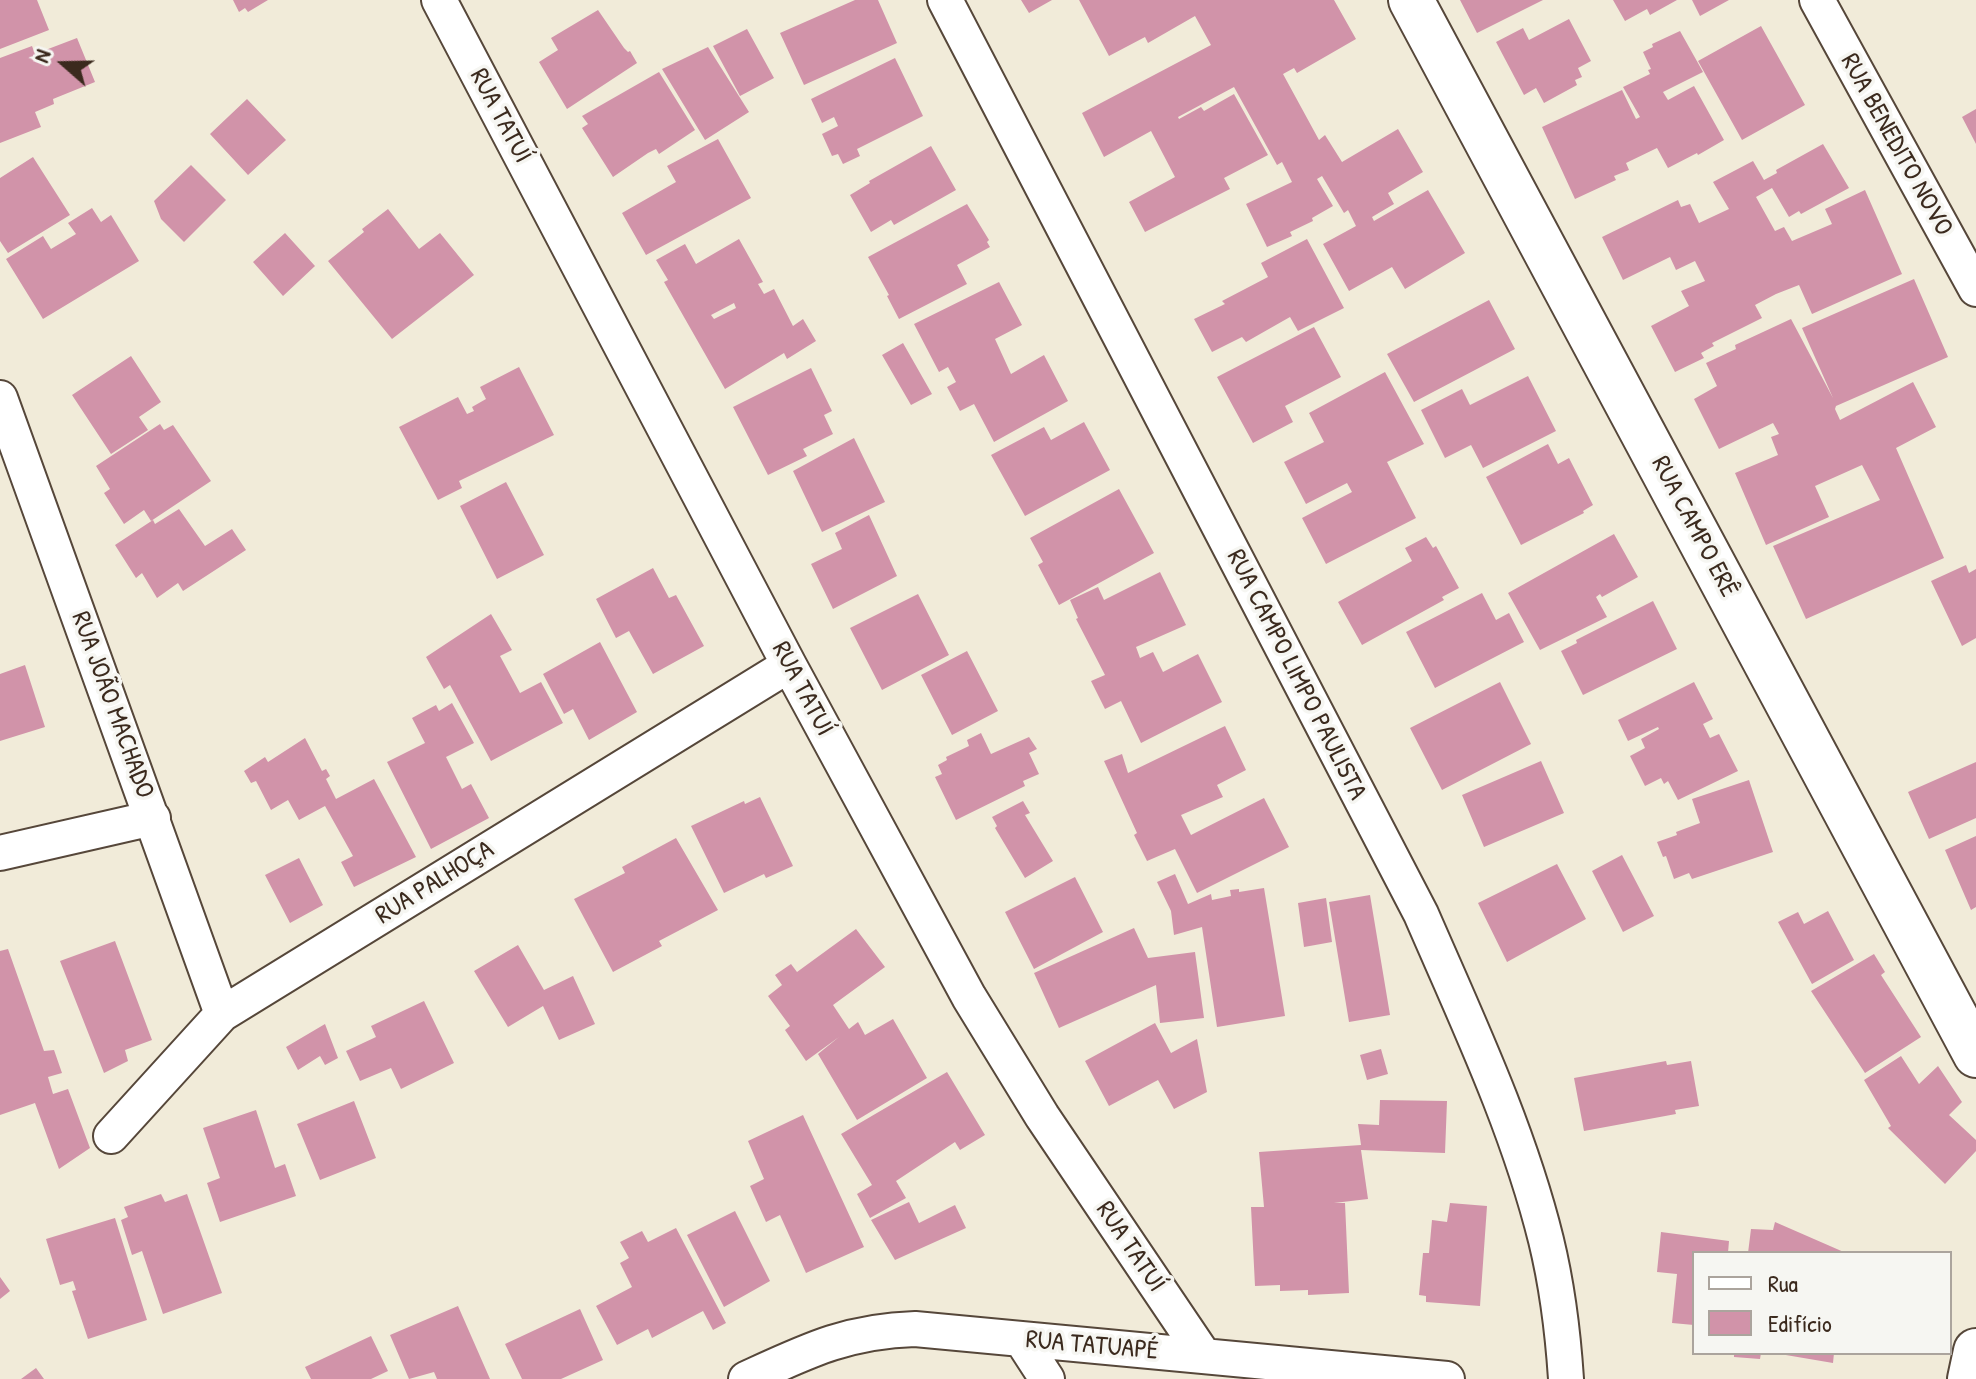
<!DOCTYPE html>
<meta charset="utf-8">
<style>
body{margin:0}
#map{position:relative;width:1976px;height:1379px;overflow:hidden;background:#f1ebd9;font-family:"Patrick Hand",sans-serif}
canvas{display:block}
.legend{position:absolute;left:1692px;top:1251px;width:260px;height:104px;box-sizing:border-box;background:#f6f6f2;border:2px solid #aba49d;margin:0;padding:10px 14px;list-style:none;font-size:24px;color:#3b2a1e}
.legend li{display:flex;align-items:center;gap:16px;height:40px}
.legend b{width:40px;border:2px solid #aba49d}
.north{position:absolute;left:24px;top:24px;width:80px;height:80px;-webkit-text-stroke:6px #f6f6f2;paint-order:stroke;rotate:290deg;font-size:22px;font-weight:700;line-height:32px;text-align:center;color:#3b2a1e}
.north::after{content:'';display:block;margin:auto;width:28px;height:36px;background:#3b2a1e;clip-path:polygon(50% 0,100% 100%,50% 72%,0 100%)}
</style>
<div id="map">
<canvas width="1976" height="1379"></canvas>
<ul class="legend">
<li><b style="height:10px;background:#fff"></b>Rua</li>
<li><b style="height:22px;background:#d193a9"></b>Edifício</li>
</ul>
<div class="north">N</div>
</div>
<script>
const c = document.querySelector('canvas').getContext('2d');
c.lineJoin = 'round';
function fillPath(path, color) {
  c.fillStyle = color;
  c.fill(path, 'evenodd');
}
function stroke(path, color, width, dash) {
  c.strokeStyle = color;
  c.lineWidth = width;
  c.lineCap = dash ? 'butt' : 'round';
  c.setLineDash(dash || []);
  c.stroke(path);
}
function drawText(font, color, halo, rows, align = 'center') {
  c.font = font + ' "Patrick Hand",sans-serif';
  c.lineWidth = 7;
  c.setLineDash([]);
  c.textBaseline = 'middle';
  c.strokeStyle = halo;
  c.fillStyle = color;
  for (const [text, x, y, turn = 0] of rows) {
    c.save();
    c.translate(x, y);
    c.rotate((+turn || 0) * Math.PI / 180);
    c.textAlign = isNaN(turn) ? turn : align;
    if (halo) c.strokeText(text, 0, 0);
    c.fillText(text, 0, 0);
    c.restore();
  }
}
fillPath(new Path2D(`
 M0 0H37L49 30 0 49Z
 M233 0H268L248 12 245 8 239 12Z
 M855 0H878L897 43 804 85 780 33Z
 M1021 0H1052L1029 13Z
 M1079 0H1334L1356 39 1297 73 1294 68 1283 74 1319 140 1325 135 1342 162 1398 129 1423 172 1388 193 1394 204 1372 217 1374 221 1428 190 1465 253 1405 289 1392 267 1349 291 1323 244 1356 226 1348 210 1344 213 1322 176 1317 179 1333 206 1312 218 1313 221 1290 232 1292 236 1267 247 1246 204 1292 182 1282 162 1277 165 1234 87 1178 117 1179 119 1201 107 1204 111 1234 94 1268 155 1224 178 1230 189 1145 232 1129 202 1175 177 1151 131 1104 157 1082 113 1211 45 1195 16 1148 43 1145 37 1109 56Z
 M1460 0H1543L1477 33Z
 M1613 0H1677L1650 15 1647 9 1625 21Z
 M1692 0H1729L1700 16Z
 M598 10 624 48 628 52 630 51 637 63 567 109 539 62 558 50 551 38Z
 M1569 19 1591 61 1578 68 1582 77 1575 80 1577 85 1544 103 1536 88 1524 95 1496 42 1523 28 1529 40Z
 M1761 26 1805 105 1742 140 1698 61Z
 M747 29 774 78 740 96 713 46Z
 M1680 31 1703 72 1663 92 1668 100 1694 86 1724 140 1698 155 1697 153 1668 168 1657 148 1626 163 1629 170 1614 176 1616 180 1575 199 1542 127 1622 90 1636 119 1640 117 1623 87 1650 74 1648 70 1651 69 1643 52 1653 47 1652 44Z
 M77 38 95 82 53 99 54 104 35 112 41 127 0 143V58L32 46 35 54Z
 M708 47 749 112 705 140 662 69Z
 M895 58 923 116 857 149 860 156 843 164 838 154 832 156 822 134 838 126 834 117 822 123 811 99Z
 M659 72 695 130 659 154 656 149 648 153 613 177 582 128 588 124 582 116Z
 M247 99 286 140 248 175 210 134Z
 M1976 109V144L1962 117Z
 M718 139 751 198 646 255 622 213 676 182 667 166Z
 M1823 144 1849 188 1801 214 1799 211 1789 217 1772 188 1756 197 1775 231 1784 227 1792 241 1832 224 1825 209 1865 190 1902 274 1812 314 1799 285 1776 294 1755 305 1762 318 1712 343 1714 346 1701 353 1704 358 1675 372 1651 326 1689 306 1681 291 1705 281 1695 261 1676 270 1670 257 1623 280 1602 237 1678 200 1681 207 1690 204 1699 223 1729 209 1713 182 1753 161 1764 180 1777 173 1776 170Z
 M931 146 956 190 894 225 891 220 871 232 850 195 870 183 869 181Z
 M33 157 70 215 8 253 0 241V178Z
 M191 165 226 200 184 242 161 219 154 201Z
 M967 204 989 240 987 242 990 247 957 265 967 284 899 319 887 296 889 295 868 257Z
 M92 208 101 222 111 215 139 261 43 319 6 259 43 236 51 249 76 234 68 223Z
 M388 209 419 249 440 233 474 275 392 339 328 261 364 232 362 229Z
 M285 233 315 266 283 296 253 262Z
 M739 239 763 282 758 284 764 294 774 289 793 326 803 319 816 341 787 359 784 353 725 389 664 282 668 280 656 260 685 244 696 264ZM734 303 736 308 714 319 711 315Z
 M1307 239 1344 308 1298 331 1290 317 1246 342 1242 337 1212 352 1194 319 1225 304 1222 301 1268 277 1261 263Z
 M1914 279 1948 357 1836 406 1835 409 1840 420 1913 382 1936 427 1896 448 1944 558 1806 619 1773 546 1880 500 1862 465 1815 486 1829 517 1766 545 1735 473 1778 455 1771 437 1779 434 1773 423 1719 449 1694 399 1717 386 1706 363 1736 349 1735 345 1791 319 1833 398 1802 328Z
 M999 282 1022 325 995 339 1011 374 1044 355 1068 401 994 442 974 404 960 411 947 387 956 382 948 367 939 372 914 324Z
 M1489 300 1515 349 1414 402 1387 354Z
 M1314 327 1341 377 1285 406 1293 422 1253 443 1217 377Z
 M903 343 932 394 911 405 882 355Z
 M131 356 161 402 139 417 148 430 111 454 72 395Z
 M519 367 554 435 459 481 462 488 438 500 399 427 458 397 467 414 474 411 472 407 486 399 480 387Z
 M811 368 832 411 824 415 833 434 803 449 807 456 768 475 733 407Z
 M1385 372 1424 444 1387 462 1416 518 1326 564 1302 518 1352 492 1347 483 1306 504 1284 462 1324 442 1309 413Z
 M1528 376 1556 431 1483 468 1471 445 1445 458 1421 410 1462 389 1470 405Z
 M1084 422 1110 470 1025 516 991 455 1044 427 1051 440Z
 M160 424 164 430 173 425 211 481 151 521 144 510 124 524 104 493 110 489 96 466Z
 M854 438 885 502 822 532 793 471Z
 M1548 444 1558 464 1569 458 1593 505 1583 511 1584 513 1521 545 1486 477Z
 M506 482 544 555 497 579 460 506Z
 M1119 489 1154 553 1059 605 1038 565 1043 562 1030 538Z
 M179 509 205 546 232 529 246 550 183 591 178 583 157 598 142 573 136 578 115 545 153 520 155 524Z
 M869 515 897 576 833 609 811 564 842 549 835 533Z
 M1614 534 1638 577 1602 597 1600 594 1596 597 1607 617 1540 650 1508 593Z
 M1426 537 1433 548 1436 546 1459 588 1442 597 1444 600 1362 645 1338 602 1412 561 1405 548Z
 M1966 565 1969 573 1976 569V638L1962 646 1931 581Z
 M653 568 669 598 676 595 704 646 653 674 629 631 616 638 596 599Z
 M1160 572 1186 625 1136 647 1140 658 1153 652 1163 672 1198 654 1222 702 1141 743 1121 701 1105 709 1091 681 1105 675 1076 619 1078 618 1070 600 1098 587 1104 600Z
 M1482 593 1496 620 1509 613 1524 642 1435 688 1406 632Z
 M918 594 949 655 882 690 850 628Z
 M1653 601 1677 649 1583 695 1561 651 1577 643 1576 640Z
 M491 614 512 650 500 656 520 693 541 682 563 723 491 761 450 685 444 689 426 657Z
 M600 642 637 712 589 740 573 709 564 714 543 674Z
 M967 651 998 711 952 735 921 675Z
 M25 665 45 727 0 741V674Z
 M1500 682 1531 744 1442 790 1410 728Z
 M1694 682 1713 719 1703 724 1710 738 1719 734 1738 771 1678 800 1668 781 1664 784 1661 778 1645 786 1630 756 1645 748 1641 739 1659 729 1658 727 1628 741 1618 720Z
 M452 703 474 743 446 757 462 789 471 784 489 818 431 849 387 762 425 743 412 718 436 705 439 711Z
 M1225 726 1246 770 1217 785 1223 797 1181 815 1191 835 1264 798 1289 847 1197 893 1175 849 1147 861 1134 835 1137 833 1104 761 1122 754 1128 773Z
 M981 733 991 754 1029 737 1037 749 1029 753 1039 774 1023 781 1025 786 956 820 935 777 942 774 938 765 947 760 946 757 969 746 967 740Z
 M305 738 322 771 326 769 330 776 326 779 336 799 374 779 416 857 354 887 341 862 353 856 325 806 299 820 288 800 271 810 256 781 251 783 244 771 265 757 268 762Z
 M1541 761 1564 813 1484 847 1462 795Z
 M1976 762V818L1929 839 1908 792Z
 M1749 780 1773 852 1692 879 1689 873 1674 879 1666 856 1663 857 1657 842 1677 835 1676 832 1700 823 1692 799Z
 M760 797 793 866 766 878 764 874 724 893 691 826 744 801 745 804Z
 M1023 801 1030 813 1025 815 1053 861 1025 878 995 828 997 826 992 817Z
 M1976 836V907L1971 910 1945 850Z
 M676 838 718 910 659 941 662 946 613 972 574 899 625 873 622 867Z
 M1622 855 1654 916 1623 932 1592 871Z
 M299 858 323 905 290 923 265 875Z
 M1557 864 1586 919 1507 962 1478 903Z
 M1175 874 1188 904 1211 894 1212 900 1231 896 1230 890 1239 889V892L1264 888 1285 1016 1217 1027 1202 927 1174 935 1171 911 1157 882Z
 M1075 877 1103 932 1034 969 1005 912Z
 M1370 895 1390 1015 1349 1022 1329 902Z
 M1326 898 1332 942 1304 947 1298 903Z
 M1828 911 1854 960 1812 984 1778 922 1798 912 1804 924Z
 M1134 928 1148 958 1195 952 1204 1018 1160 1023 1156 985 1059 1028 1034 973Z
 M856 929 885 967 833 1005 849 1029 858 1022 865 1035 893 1019 927 1078 857 1120 818 1054 839 1037 806 1061 785 1030 790 1026 768 996 782 985 775 975 791 964 797 972Z
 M115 941 152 1040 125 1050 128 1061 104 1073 60 961Z
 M518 945 544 990 573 976 595 1024 559 1040 543 1006 508 1027 474 971Z
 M8 949 44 1051 54 1050 62 1073 48 1077 53 1094 68 1089 90 1148 59 1169 35 1103 0 1115V951Z
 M1874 954 1885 972 1881 975 1921 1037 1865 1073 1811 991Z
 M424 1001 454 1063 401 1089 391 1068 360 1081 346 1051 376 1037 371 1026Z
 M1155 1023 1171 1053 1197 1039 1207 1092 1174 1109 1158 1080 1109 1106 1085 1061Z
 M325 1024 338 1058 325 1065 320 1056 298 1070 286 1047Z
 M1381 1049 1388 1074 1367 1080 1360 1055Z
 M1901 1056 1919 1084 1938 1066 1962 1102 1949 1115 1976 1140V1151L1945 1184 1888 1128 1891 1126 1864 1080Z
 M1666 1061 1667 1065 1691 1061 1699 1106 1675 1110 1676 1114 1584 1131 1574 1078Z
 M947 1072 985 1135 960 1150 955 1142 896 1181 906 1198 870 1218 857 1194 872 1185 841 1134Z
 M1380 1100 1447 1101 1445 1153 1361 1150 1368 1199 1334 1203H1345L1349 1293 1308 1295V1290L1280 1291V1285L1255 1286 1251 1207H1264L1259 1152 1361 1145 1358 1124 1379 1125Z
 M354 1101 376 1158 320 1180 297 1124Z
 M256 1110 275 1168 285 1164 296 1196 220 1222 207 1183 220 1178 203 1128Z
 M803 1115 864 1247 806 1273 780 1215 766 1222 750 1186 764 1179 748 1141Z
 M161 1194 165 1202 187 1194 222 1293 163 1314 142 1251 132 1255 121 1220 128 1217 124 1207Z
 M909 1202 919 1223 955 1205 966 1228 895 1260 871 1220Z
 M1450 1203 1487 1206 1480 1306 1426 1302V1296L1419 1295 1423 1253H1429L1432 1220 1447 1222Z
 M735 1211 770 1281 724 1307 687 1235Z
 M115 1218 147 1320 88 1339 72 1291 76 1290 73 1281 60 1285 46 1239Z
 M1775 1222 1846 1253H1748L1751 1229 1773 1230Z
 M676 1228 726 1323 713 1330 703 1311 652 1338 648 1329 617 1345 596 1306 632 1287 620 1263 629 1258 620 1242 642 1231 648 1242Z
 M1661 1232 1729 1241 1728 1253H1694V1325L1672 1323 1677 1274 1657 1272Z
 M0 1277 10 1291 0 1299Z
 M458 1306 490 1379H437L434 1372 409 1379 390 1335Z
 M580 1309 603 1360 561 1379H522L505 1344Z
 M371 1336 388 1371 371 1379H311L305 1367Z
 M1734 1353H1761L1760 1359 1734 1357Z
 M1774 1353H1834L1833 1363Z
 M36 1368 44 1379H21Z`), '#d193a9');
const minor = new Path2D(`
 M439 0 789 665 969 997 1042 1116 1204 1356
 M945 0 1421 914C1467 1020 1518 1127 1546 1240 1557 1285 1563 1333 1566 1379
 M1817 0 1976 289
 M0 398 222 1014
 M0 853 153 818
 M111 1136 222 1014 789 665
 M1021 1339 1047 1379
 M746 1379C807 1351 847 1331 915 1329L1447 1379`);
const tertiary = new Path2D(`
 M1411 0 1976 1055
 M1970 1379 1976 1351`);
stroke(minor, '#56473a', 38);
stroke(tertiary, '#56473a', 48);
stroke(minor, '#fff', 34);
stroke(tertiary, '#fff', 44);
drawText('26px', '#3b2a1e', '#f6f6f2', [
 ["RUA TATUÍ",500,116,62],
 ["RUA BENEDITO NOVO",1896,145,61],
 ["RUA CAMPO ERÊ",1694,527,62],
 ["RUA CAMPO LIMPO PAULISTA",1296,675,63],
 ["RUA TATUÍ",802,689,62],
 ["RUA JOÃO MACHADO",112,705,70],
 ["RUA PALHOÇA",435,883,-32],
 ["RUA TATUÍ",1130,1247,56],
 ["RUA TATUAPÉ",1092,1346,5]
]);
</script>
